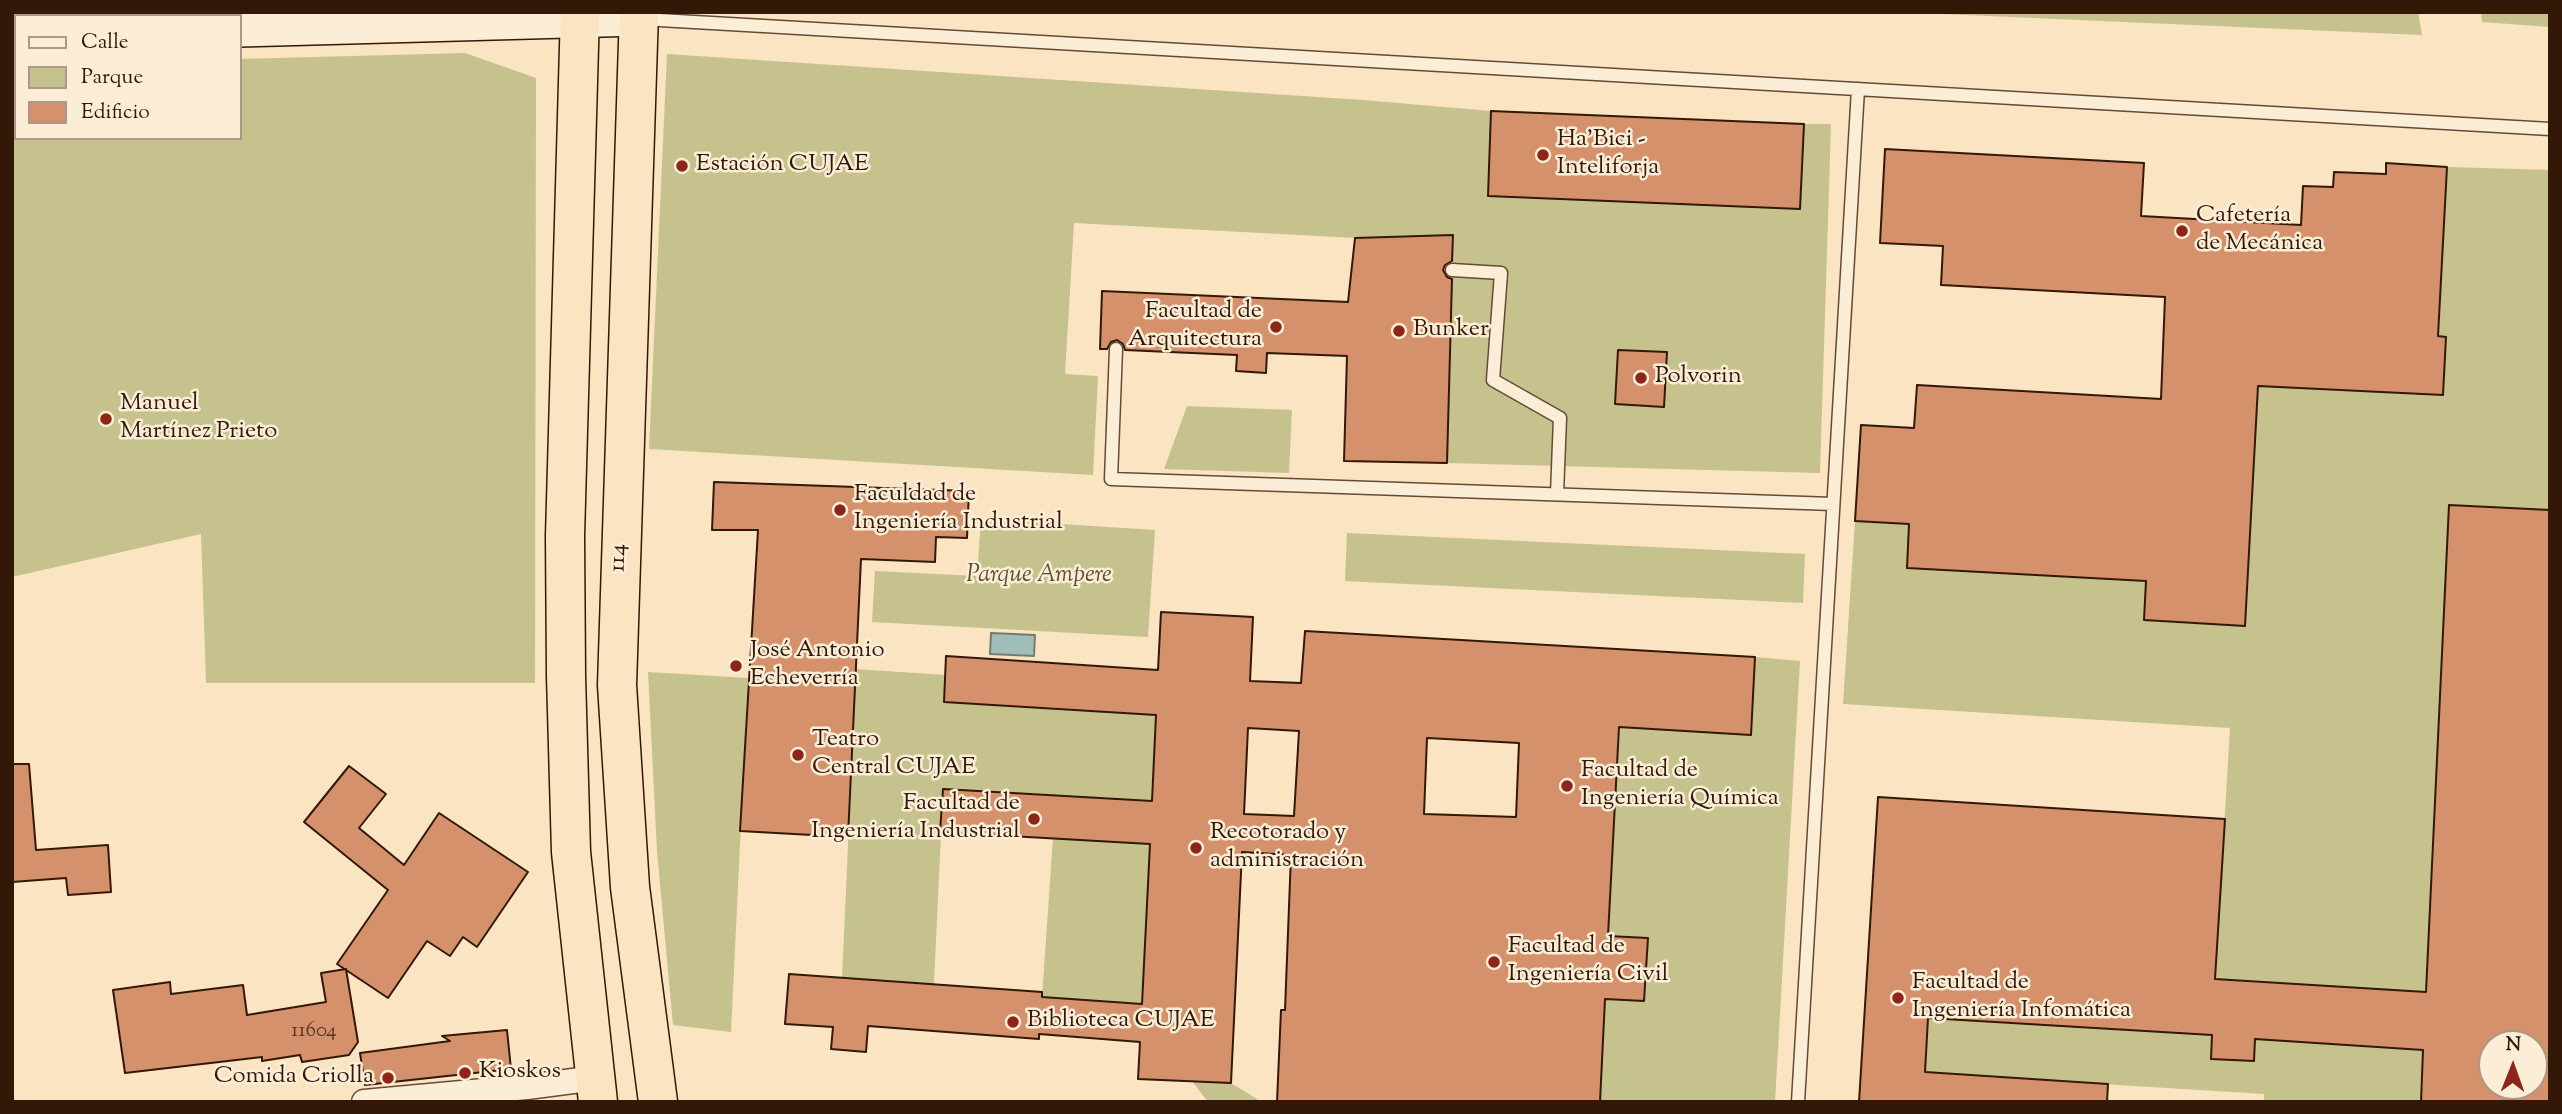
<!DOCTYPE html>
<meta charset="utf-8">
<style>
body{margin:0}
#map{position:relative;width:2562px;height:1114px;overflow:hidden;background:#fae4c1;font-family:"Sorts Mill Goudy",serif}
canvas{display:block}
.frame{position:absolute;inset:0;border:14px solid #331807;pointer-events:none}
.legend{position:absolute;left:14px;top:14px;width:228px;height:126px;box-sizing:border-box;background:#fcedd7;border:2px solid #ac9884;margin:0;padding:9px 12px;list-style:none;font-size:21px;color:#331807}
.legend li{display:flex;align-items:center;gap:14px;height:35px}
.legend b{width:35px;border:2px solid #ac9884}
.north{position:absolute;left:2478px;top:1030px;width:70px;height:70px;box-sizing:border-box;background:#fcedd7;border:2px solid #ac9884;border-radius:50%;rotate:1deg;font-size:19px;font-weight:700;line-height:28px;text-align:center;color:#331807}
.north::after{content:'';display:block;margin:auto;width:24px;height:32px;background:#8f2418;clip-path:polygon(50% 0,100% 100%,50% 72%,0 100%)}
</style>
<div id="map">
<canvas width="2562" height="1114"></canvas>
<div class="frame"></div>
<ul class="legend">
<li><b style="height:9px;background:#fcedd7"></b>Calle</li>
<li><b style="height:19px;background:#c6c28d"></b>Parque</li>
<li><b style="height:19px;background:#d4916c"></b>Edificio</li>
</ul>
<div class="north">N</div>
</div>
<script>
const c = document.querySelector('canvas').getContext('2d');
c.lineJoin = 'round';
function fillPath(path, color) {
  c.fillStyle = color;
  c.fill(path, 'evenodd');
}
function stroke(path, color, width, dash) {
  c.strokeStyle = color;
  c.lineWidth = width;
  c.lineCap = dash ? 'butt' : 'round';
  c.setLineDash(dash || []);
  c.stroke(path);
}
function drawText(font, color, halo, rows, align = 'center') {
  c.font = font + ' "Sorts Mill Goudy",serif';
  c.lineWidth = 5;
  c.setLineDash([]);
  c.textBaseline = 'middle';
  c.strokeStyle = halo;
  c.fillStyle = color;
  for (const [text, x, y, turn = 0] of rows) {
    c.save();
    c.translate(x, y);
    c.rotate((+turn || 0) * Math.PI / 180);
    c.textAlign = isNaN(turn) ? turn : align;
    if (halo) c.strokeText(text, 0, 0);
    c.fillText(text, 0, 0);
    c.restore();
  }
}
fillPath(new Path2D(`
 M1896 12H2418L2422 35Z
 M2481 12H2550V27L2482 22Z
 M465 53 536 78 535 683H206L201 534 12 577V91L16 88V138H240V59Z
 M667 54 1363 100 1491 111 1488 196 1800 209 1804 124H1831L1820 473 1447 463 1453 235 1355 238 1074 223 1065 374 1098 376 1093 475 649 449Z
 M2447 167 2550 170V510L2449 505 2426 992 2215 979 2230 728 1843 704 1855 521 1909 524 1907 568 2146 581 2144 620 2245 626 2258 386 2443 394 2446 337 2260 327 2439 311Z
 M1187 406 1292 410 1289 473 1164 469Z
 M981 519 1155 530 1148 637 872 622 875 571 977 576Z
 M1347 533 1805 554 1803 603 1345 581Z
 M1755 657 1800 661 1775 1102H1600L1604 1026 1548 1022 1549 996 1644 1000 1647 938 1606 936 1619 727 1750 735Z
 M856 669 945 675 944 702 1156 714 1152 801 943 789 934 984 842 978Z
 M648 672 748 678 731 1032 673 1025 657 851Z
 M1053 838 1150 843 1142 1004 1042 997Z
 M1928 1018 2212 1035 2211 1059 2254 1061 2255 1039 2423 1050 2421 1102H2264V1094L1925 1073Z
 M1192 1081 1231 1083 1262 1102H1208Z`), '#c6c28d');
const water = new Path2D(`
 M991 633 1035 635 1034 656 990 654Z`);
fillPath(water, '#9fbdb9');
stroke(water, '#747b72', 2);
const building = new Path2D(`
 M1491 111 1804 124 1800 209 1488 196Z
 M1885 149 2144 163 2141 216 2301 225 2303 186 2333 187 2334 172 2386 174V163L2447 167 2438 336 2446 337 2443 395 2258 386 2245 626 2144 620 2146 581 1907 568 1909 524 1855 521 1861 425 1914 428 1917 385 2161 399 2165 297 1941 285 1943 246 1880 243Z
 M1453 235 1452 261 1445 265 1443 270 1447 277 1452 279 1447 463 1344 461 1347 356 1267 353 1266 373 1236 371 1237 355 1125 350 1123 344 1117 340 1111 342 1107 349H1100L1102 291 1348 302 1355 238Z
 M1618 350 1667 352 1664 407 1615 404Z
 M714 482 969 491 967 538 936 537 935 562 861 559 848 837 740 831 758 530H712Z
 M2449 505 2550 510V1102H2421L2423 1050 2255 1039 2254 1061 2211 1059 2212 1035 1928 1018 1925 1072 2108 1084 2107 1102H1859L1878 797 2225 819 2215 979 2426 992ZM2492 1044H2534V1086H2492Z
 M1161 612 1253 617 1250 681 1301 683 1305 631 1755 657 1751 735 1619 727 1608 936 1648 938 1644 1001 1605 999 1600 1102H1277L1281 1010H1285L1291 855 1242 852 1231 1083 1138 1079 1140 1042 1039 1034V1039L868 1026 866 1052 831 1049 833 1027 785 1024 789 974 1042 992V997L1142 1004 1150 844 940 832 943 789 1152 801 1156 715 944 702 946 656 1158 670ZM1248 728 1299 731 1294 816 1244 814ZM1427 738 1519 743 1516 817 1424 814Z
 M12 764H29L36 850 108 845 111 892 68 895 66 878 12 882Z
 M349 766 386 794 359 828 404 865 439 813 528 872 477 947 463 937 450 956 427 941 388 998 337 964 388 890 304 822Z
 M346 969 358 1042 349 1055 302 1062 300 1055 262 1061V1057L125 1073 113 990 170 982 171 994 243 985 247 1015 326 1002 321 973Z
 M507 1030 511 1069 365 1085 360 1053 450 1041 442 1036Z`);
fillPath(building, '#d4916c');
stroke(building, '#331807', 2);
const lane = new Path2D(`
 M642 19 2550 129
 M1452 270 1501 273 1493 380 1560 418 1557 494
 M1116 349 1111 479 1833 504
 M1798 1102 1858 89`);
const street = new Path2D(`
 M111 16V12
 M364 1102 527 1087 596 1078`);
const secondary = new Path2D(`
 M240 29 639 18
 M12 38H16`);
const highway = new Path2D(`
 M580 12 565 536 566 676 571 852 598 1102
 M639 12 617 685 630 887 658 1102`);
stroke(lane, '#654b36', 15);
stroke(street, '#654b36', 27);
stroke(secondary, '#331807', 38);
stroke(highway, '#331807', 41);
stroke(lane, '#fcedd7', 12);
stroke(street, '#fcedd7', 24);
stroke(secondary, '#fcedd7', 35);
stroke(highway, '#fae4c1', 38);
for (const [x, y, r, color] of [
 [1543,155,7,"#8f2418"],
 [682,166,7,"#8f2418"],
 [2182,231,7,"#8f2418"],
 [1276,327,7,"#8f2418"],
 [1399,331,7,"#8f2418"],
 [1641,378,7,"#8f2418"],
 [106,419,7,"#8f2418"],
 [840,510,7,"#8f2418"],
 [736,666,7,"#8f2418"],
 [798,755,7,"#8f2418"],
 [1567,786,7,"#8f2418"],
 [1034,819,7,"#8f2418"],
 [1196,848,7,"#8f2418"],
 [1494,962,7,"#8f2418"],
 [1898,998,7,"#8f2418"],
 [1013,1022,7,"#8f2418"],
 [465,1073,7,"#8f2418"],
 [388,1078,7,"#8f2418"]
]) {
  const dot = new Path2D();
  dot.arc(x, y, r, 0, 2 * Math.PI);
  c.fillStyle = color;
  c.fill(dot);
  stroke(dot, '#fcedd7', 2.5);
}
drawText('21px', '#5b3620', null, [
 ["11604",314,1032]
]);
drawText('24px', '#331807', '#fcedd7', [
 ["Ha'Bici -",1557,141],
 ["Inteliforja",1557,169],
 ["Estación CUJAE",696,166],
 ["Cafetería",2196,217],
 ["de Mecánica",2196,245],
 ["Facultad de",1262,313,"right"],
 ["Arquitectura",1262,341,"right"],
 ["Bunker",1413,331],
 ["Polvorin",1655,378],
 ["Manuel",120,405],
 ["Martínez Prieto",120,433],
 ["Faculdad de",854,496],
 ["Ingeniería Industrial",854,524],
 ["José Antonio",750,652],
 ["Echeverría",750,680],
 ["Teatro",812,741],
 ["Central CUJAE",812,769],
 ["Facultad de",1581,772],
 ["Ingeniería Química",1581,800],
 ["Facultad de",1020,805,"right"],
 ["Ingeniería Industrial",1020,833,"right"],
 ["Recotorado y",1210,834],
 ["administración",1210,862],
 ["Facultad de",1508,948],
 ["Ingeniería Civil",1508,976],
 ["Facultad de",1912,984],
 ["Ingeniería Infomática",1912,1012],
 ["Biblioteca CUJAE",1027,1022],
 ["Kioskos",479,1073],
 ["Comida Criolla",374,1078,"right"]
], 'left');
drawText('24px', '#331807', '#fcedd7', [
 ["114",620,558,-88]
]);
drawText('italic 24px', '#5f4b2f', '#fcedd7', [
 ["Parque Ampere",1039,577]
]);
</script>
